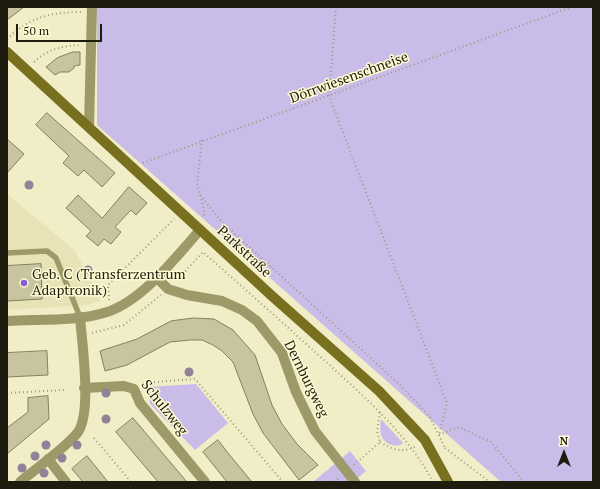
<!DOCTYPE html>
<meta charset="utf-8">
<style>
body{margin:0}
#map{position:relative;width:600px;height:489px;overflow:hidden;background:#f0edc7;font-family:"PT Serif",serif}
canvas{display:block}
.frame{position:absolute;inset:0;border:8px solid #1d1c0e;pointer-events:none}
.north{position:absolute;left:544px;top:433px;width:40px;height:40px;-webkit-text-stroke:3px #fefbd4;paint-order:stroke;rotate:0deg;font-size:11px;font-weight:700;line-height:16px;text-align:center;color:#1d1c0e}
.north::after{content:'';display:block;margin:auto;width:14px;height:18px;background:#1d1c0e;clip-path:polygon(50% 0,100% 100%,50% 72%,0 100%)}
.scale{position:absolute;left:16px;top:24px;width:86px;height:18px;box-sizing:border-box;border:2px solid #1d1c0e;border-top:0;padding-left:5px;font-size:12px;line-height:14px;white-space:nowrap;color:#1d1c0e;-webkit-text-stroke:3px #fefbd4;paint-order:stroke}
</style>
<div id="map">
<canvas width="600" height="489"></canvas>
<div class="frame"></div>
<div class="north">N</div>
<div class="scale">50 m</div>
</div>
<script>
const c = document.querySelector('canvas').getContext('2d');
c.lineJoin = 'round';
function fillPath(path, color) {
  c.fillStyle = color;
  c.fill(path, 'evenodd');
}
function stroke(path, color, width, dash) {
  c.strokeStyle = color;
  c.lineWidth = width;
  c.lineCap = dash ? 'butt' : 'round';
  c.setLineDash(dash || []);
  c.stroke(path);
}
function drawText(font, color, halo, rows, align = 'center') {
  c.font = font + ' "PT Serif",serif';
  c.lineWidth = 3;
  c.setLineDash([]);
  c.textBaseline = 'middle';
  c.strokeStyle = halo;
  c.fillStyle = color;
  for (const [text, x, y, turn = 0] of rows) {
    c.save();
    c.translate(x, y);
    c.rotate((+turn || 0) * Math.PI / 180);
    c.textAlign = isNaN(turn) ? turn : align;
    if (halo) c.strokeText(text, 0, 0);
    c.fillText(text, 0, 0);
    c.restore();
  }
}
fillPath(new Path2D(`
 M7 194 74 250 98 292 100 301 87 305 7 310Z`), '#e7e3b6');
fillPath(new Path2D(`
 M97 7H593V482H501L97 125Z
 M196 384 228 423 195 450 150 404 148 387Z
 M381 419 403 443C396 449 384 444 381 435 380 430 380 424 381 419Z
 M350 451 366 471 353 482H313Z`), '#c9bce9');
const building = new Path2D(`
 M7 7H24L7 20Z
 M73 52H80V65L74 66V68L69 72H60L55 75 46 67 57 58Z
 M47 113 115 173 102 187 84 170 78 176 63 163 69 156 36 125Z
 M7 139 24 154 7 173Z
 M129 187 147 203 136 215 131 210 115 227 121 232 111 244 104 239 98 246 86 236 91 231 66 208 78 195 102 218Z
 M41 264 42 299 7 301V266Z
 M194 318 214 319 233 330 255 355 272 405 282 424 297 444 318 465 299 480 263 433 253 414 233 362 222 351 213 345 202 340H190L170 342 127 365 105 371 100 351 137 339 171 321Z
 M47 351 48 375 7 377V353Z
 M48 396 49 419 7 454V428L28 412V398Z
 M133 418 187 482H158L116 432Z
 M218 440 228 453 252 482H227L203 452Z
 M87 456 100 472 108 482H83L72 469Z`);
fillPath(building, '#c7c49f');
stroke(building, '#83805e', 1);
stroke(new Path2D(`
 M336 7 329 96 447 403 439 435
 M7 39C29 17 52 12 82 12
 M34 62C48 49 62 46 81 45
 M202 140 197 183 205 214 203 217
 M143 163 572 7
 M200 195 221 221 400 385 430 417 445 448
 M177 280 203 252C247 291 291 330 335 370 371 403 410 438 433 482
 M109 300 108 285 174 219
 M92 333 124 325 161 295
 M142 383 195 379 283 482
 M7 393 64 390
 M439 435 459 427 491 442 524 482
 M94 438 131 482
 M380 442C393 450 404 454 417 445
 M445 448 490 482
 M354 465 380 442 377 431 380 412
 M334 482 339 478`), '#9d9b7f', 2, [1, 3]);
stroke(new Path2D(`
 M7 253 47 251 56 258 80 317`), '#9d9968', 5.5);
stroke(new Path2D(`
 M89 127 92 7
 M156 277 168 289 187 295 222 301 242 310 257 321 282 353 296 392 315 431 355 482
 M7 321C39 319 76 322 107 312 142 301 176 257 200 230
 M84 388 124 386 134 389 140 403 205 482
 M48 459 66 482
 M20 482C35 469 67 447 78 432 92 412 82 343 80 317`), '#9d9968', 10);
stroke(new Path2D(`
 M7 52 272 296 379 391 425 440 448 482`), '#78701f', 10);
c.fillStyle = '#928298';
for (const [x, y] of [
 [29,185],
 [88,270],
 [189,372],
 [106,393],
 [106,419],
 [46,445],
 [77,445],
 [35,456],
 [62,458],
 [22,468],
 [44,473]
]) {
  c.beginPath();
  c.arc(x, y, 4.5, 0, 2 * Math.PI);
  c.fill();
}
for (const [x, y, r, color] of [
 [24,283,4,"#8b5bd5"]
]) {
  const dot = new Path2D();
  dot.arc(x, y, r, 0, 2 * Math.PI);
  c.fillStyle = color;
  c.fill(dot);
  stroke(dot, '#fefbd4', 1.5);
}
drawText('14px', '#1d1c0e', '#fefbd4', [
 ["Dörrwiesenschneise",349,78,-20],
 ["Parkstraße",244,252,43],
 ["Dernburgweg",306,379,64],
 ["Schulzweg",164,408,52]
]);
drawText('14px', '#1d1c0e', '#fefbd4', [
 ["Geb. C (Transferzentrum",32,275],
 ["Adaptronik)",32,291]
], 'left');
</script>
